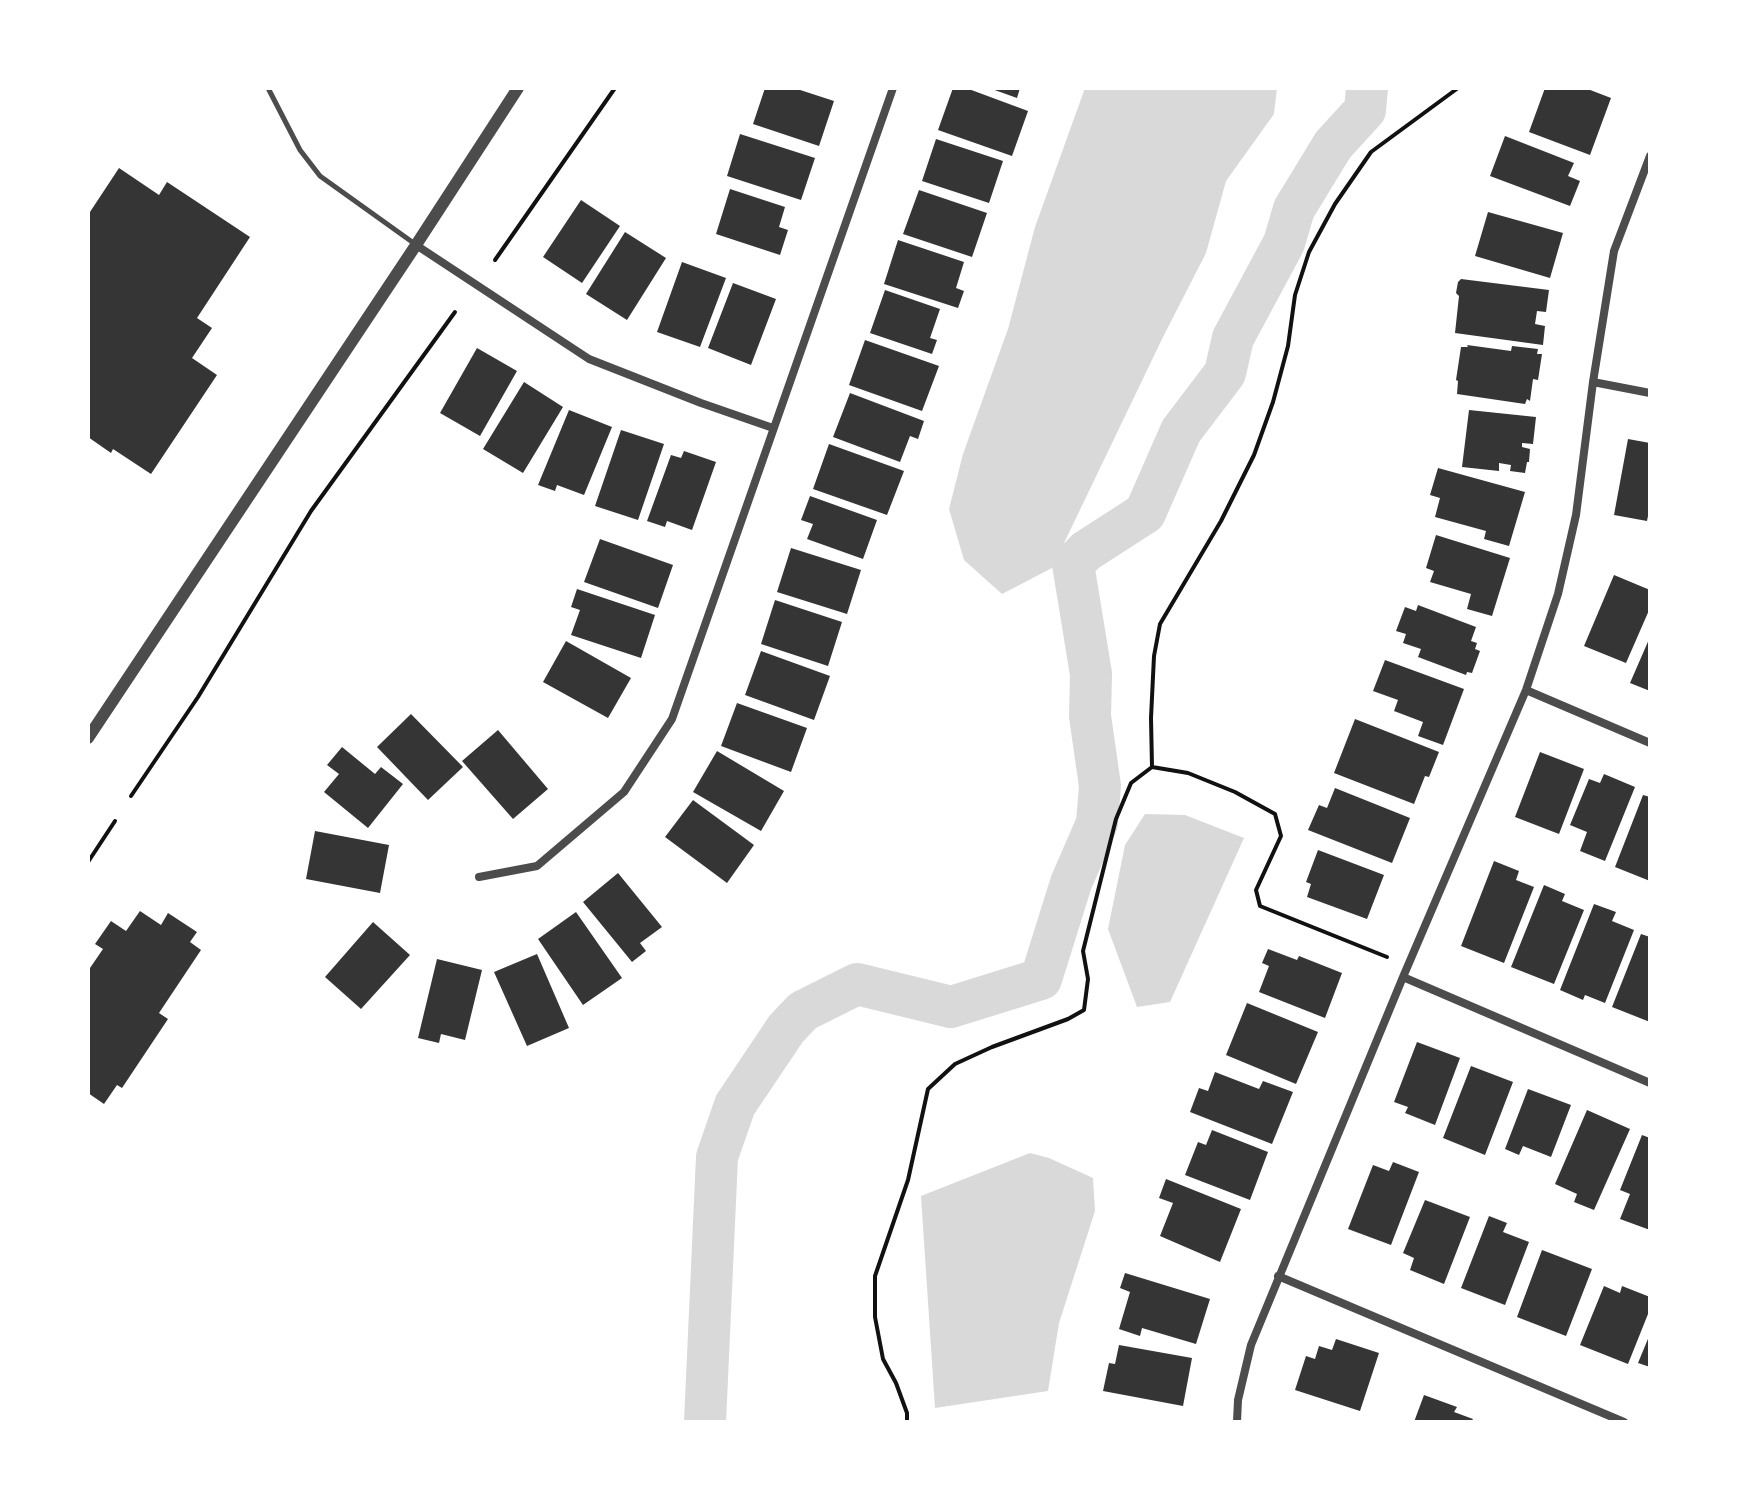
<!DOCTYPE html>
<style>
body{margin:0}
#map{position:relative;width:1738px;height:1510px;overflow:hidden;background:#fff;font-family:"Alegreya Sans",sans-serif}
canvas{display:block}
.frame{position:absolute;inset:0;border:90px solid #fff;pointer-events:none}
</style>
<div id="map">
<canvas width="1738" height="1510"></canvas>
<div class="frame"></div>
</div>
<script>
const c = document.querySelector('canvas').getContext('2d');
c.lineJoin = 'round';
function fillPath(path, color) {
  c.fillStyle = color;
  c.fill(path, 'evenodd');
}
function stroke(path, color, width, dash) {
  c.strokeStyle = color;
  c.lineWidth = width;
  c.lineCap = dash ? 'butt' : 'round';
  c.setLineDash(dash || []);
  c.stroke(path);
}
fillPath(new Path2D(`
 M1085 88H1277L1274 114 1226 181 1206 253 1163 337 1052 568 1002 594 964 560 949 509 963 454 1008 329 1035 227Z
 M1145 814 1185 815 1244 838 1170 1002 1137 1007 1108 929 1125 845Z
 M1030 1153 1049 1158 1093 1178 1095 1211 1059 1323 1048 1391 935 1408 921 1196Z`), '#d9d9d9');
stroke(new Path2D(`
 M705 1422 717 1157 735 1105 786 1029 803 1011 857 984 951 1007 1041 979 1071 883 1097 823 1100 786 1090 716 1091 674 1073 564 1086 551 1145 513 1181 431 1225 373 1233 338 1284 243 1294 209 1333 145 1365 110 1367 88`), '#d9d9d9', 42);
fillPath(new Path2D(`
 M765 88H794L834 101 819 146 753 124Z
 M953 88H966L1028 111 1012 156 938 130Z
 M989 88H1020L1017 98Z
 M1545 88H1585L1611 98 1590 155 1529 132Z
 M740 134 815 158 801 200 727 176Z
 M1505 136 1574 163 1568 176 1580 181 1570 206 1490 176Z
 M936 139 1003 161 989 203 922 181Z
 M119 168 159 195 167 182 250 237 197 318 212 328 192 358 217 375 151 474 113 449 111 453 88 437V215Z
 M730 189 785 207 779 227 788 230 780 255 716 234Z
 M919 190 987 213 972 257 903 234Z
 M581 200 620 226 582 283 543 257Z
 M1488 212 1563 233 1550 278 1475 256Z
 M625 232 666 258 627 320 586 294Z
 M898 240 964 262 956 288 964 291 958 308 884 284Z
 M682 262 726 278 700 347 657 332Z
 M1461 279 1549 290 1546 312 1537 311 1535 324 1545 326 1543 345 1455 333 1459 296 1456 293 1458 282Z
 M733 283 776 299 751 365 708 348Z
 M885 290 940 309 930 338 937 340 932 354 870 333Z
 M865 340 939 366 922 411 849 385Z
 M1467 345 1511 351 1512 346 1538 349 1537 354H1542L1538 380 1533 379 1530 401 1527 399 1525 404 1457 394 1458 381 1456 380 1461 347H1468Z
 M477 348 517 371 480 436 440 413Z
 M524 382 563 407 523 473 483 449Z
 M850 393 924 421 918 439 910 436 900 462 833 437Z
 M569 410 612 427 584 495 557 485 555 491 538 485Z
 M1469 410 1536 417 1533 444 1522 443V447L1530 449 1529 462H1527L1525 473 1510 471 1511 465 1499 463V471L1462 467Z
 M621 430 664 444 638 520 595 506Z
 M1628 439 1650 443V506L1647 521 1614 515Z
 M829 444 904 471 887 515 813 489Z
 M684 451 716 462 692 530 667 521 665 527 647 521 671 455 681 458Z
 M1438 468 1525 492 1509 546 1484 539 1486 531 1435 517 1440 498 1430 495Z
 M810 496 877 520 863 559 807 539 813 524 801 520Z
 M1436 535 1510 558 1492 616 1467 609 1471 594 1430 582 1434 571 1426 568Z
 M600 539 673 565 658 608 584 582Z
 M791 548 861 570 847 614 777 592Z
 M1614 575 1650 590V608L1626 663 1584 646Z
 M577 589 655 615 641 658 571 635 580 610 571 607Z
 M775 600 842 622 828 666 761 644Z
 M1418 605 1476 627 1471 641 1477 643 1475 649 1480 651 1472 673 1467 672 1466 675 1418 657 1421 649 1403 643 1406 634 1396 631 1405 607 1416 611Z
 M1650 637V691L1630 683Z
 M566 641 631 678 608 718 543 682Z
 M761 651 830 676 814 720 745 695Z
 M1385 660 1464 689 1443 745 1418 736 1423 722 1394 711 1398 700 1373 691Z
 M737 703 807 728 791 772 721 746Z
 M411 714 463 767 428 800 377 747Z
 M1355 719 1439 752 1429 777 1425 776 1414 804 1334 773Z
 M498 730 548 789 513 819 462 761Z
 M342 747 375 774 381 767 403 784 368 828 324 792 339 774 327 765Z
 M717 751 784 791 761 831 693 792Z
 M1540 752 1584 769 1559 834 1515 817Z
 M1604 774 1635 787 1605 861 1580 851 1587 832 1570 825 1589 779 1600 783Z
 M1335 788 1410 818 1392 863 1308 830 1319 805 1327 808Z
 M1643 795 1650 797V881L1615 867Z
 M693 800 754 845 727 883 665 837Z
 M315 831 389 845 380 893 306 879Z
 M1318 850 1384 875 1367 919 1307 897 1311 884 1306 882Z
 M1494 861 1519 871 1516 880 1534 887 1504 963 1461 946Z
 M618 873 662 927 640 943 646 951 632 962 583 902Z
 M1544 885 1565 894 1562 901 1584 910 1554 984 1511 967Z
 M1594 904 1616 912 1612 921 1634 930 1605 1003 1585 995 1583 1000 1560 990Z
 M140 911 161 925 168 913 197 932 190 942 201 950 159 1013 168 1019 122 1088 117 1085 104 1104 88 1093V966L90 968 103 949 95 944 111 921 126 931Z
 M576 912 622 978 583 1005 538 939Z
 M373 922 410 955 361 1009 325 977Z
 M1641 934 1650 937V1022L1612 1007Z
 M1268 949 1297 960 1299 956 1342 973 1325 1018 1259 992 1269 966 1262 963Z
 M537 954 569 1028 527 1046 494 972Z
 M437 959 482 970 465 1040 441 1034 439 1043 418 1038Z
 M1247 1003 1318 1032 1296 1084 1226 1055Z
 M1417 1042 1460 1058 1435 1125 1405 1113 1408 1107 1394 1102Z
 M1471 1066 1513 1082 1485 1155 1443 1138Z
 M1215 1072 1259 1089 1263 1081 1293 1092 1272 1144 1190 1112 1199 1088 1208 1091Z
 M1528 1089 1571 1105 1551 1157 1523 1146 1519 1155 1505 1149Z
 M1587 1110 1630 1129 1594 1210 1574 1202 1577 1194 1555 1184Z
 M1212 1130 1268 1152 1250 1200 1185 1175 1198 1142 1206 1145Z
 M1642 1135 1650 1138V1230L1620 1219 1630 1194 1620 1190Z
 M1393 1162 1419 1172 1391 1245 1348 1229 1373 1165 1389 1171Z
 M1166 1179 1241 1209 1220 1262 1160 1236 1173 1203 1159 1198Z
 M1425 1200 1470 1217 1444 1284 1410 1270 1414 1258 1403 1253Z
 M1489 1216 1507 1223 1503 1232 1529 1242 1505 1305 1461 1288Z
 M1542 1250 1592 1269 1566 1336 1517 1317Z
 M1125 1273 1210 1299 1196 1344 1142 1328 1140 1336 1119 1329 1130 1292 1120 1288Z
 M1604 1286 1620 1293 1622 1286 1650 1297V1309L1628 1364 1580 1345Z
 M1650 1334V1367L1638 1363Z
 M1336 1339 1379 1353 1360 1411 1295 1390 1306 1356 1315 1359 1319 1346 1332 1350Z
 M1119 1345 1192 1358 1183 1406 1103 1391 1109 1363 1115 1364Z
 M1424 1395 1457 1407 1454 1412 1473 1419 1471 1422H1414Z`), '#353535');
stroke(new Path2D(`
 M495 260 615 88
 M1152 767 1151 718 1154 656 1160 624 1221 521 1254 455 1273 402 1288 346 1295 295 1309 252 1335 204 1371 152 1458 88
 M131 796 198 697 311 511 455 312
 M88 862 115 821
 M907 1422V1413L896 1383 883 1359 875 1317V1276L908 1180 928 1089 955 1064 992 1047 1068 1019 1084 1010 1088 979 1083 951 1116 819 1131 783 1152 767 1188 773 1235 792 1275 814 1281 836 1256 890 1260 906 1387 957`), '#111', 4);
stroke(new Path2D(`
 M268 88 300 150 320 176 415 244`), '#4c4c4c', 5);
stroke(new Path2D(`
 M416 245 589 359 701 403 773 428
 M1593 382 1650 393
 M1526 690 1650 743
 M479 877 537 866 624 792 672 719 893 88
 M1403 977 1650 1083
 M1278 1276 1624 1422
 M1237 1422 1238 1400 1251 1345 1403 977 1526 690 1558 594 1576 515 1593 382 1614 251 1650 156`), '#4c4c4c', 8);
stroke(new Path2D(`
 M88 738 416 245 518 88`), '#4c4c4c', 12);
</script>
